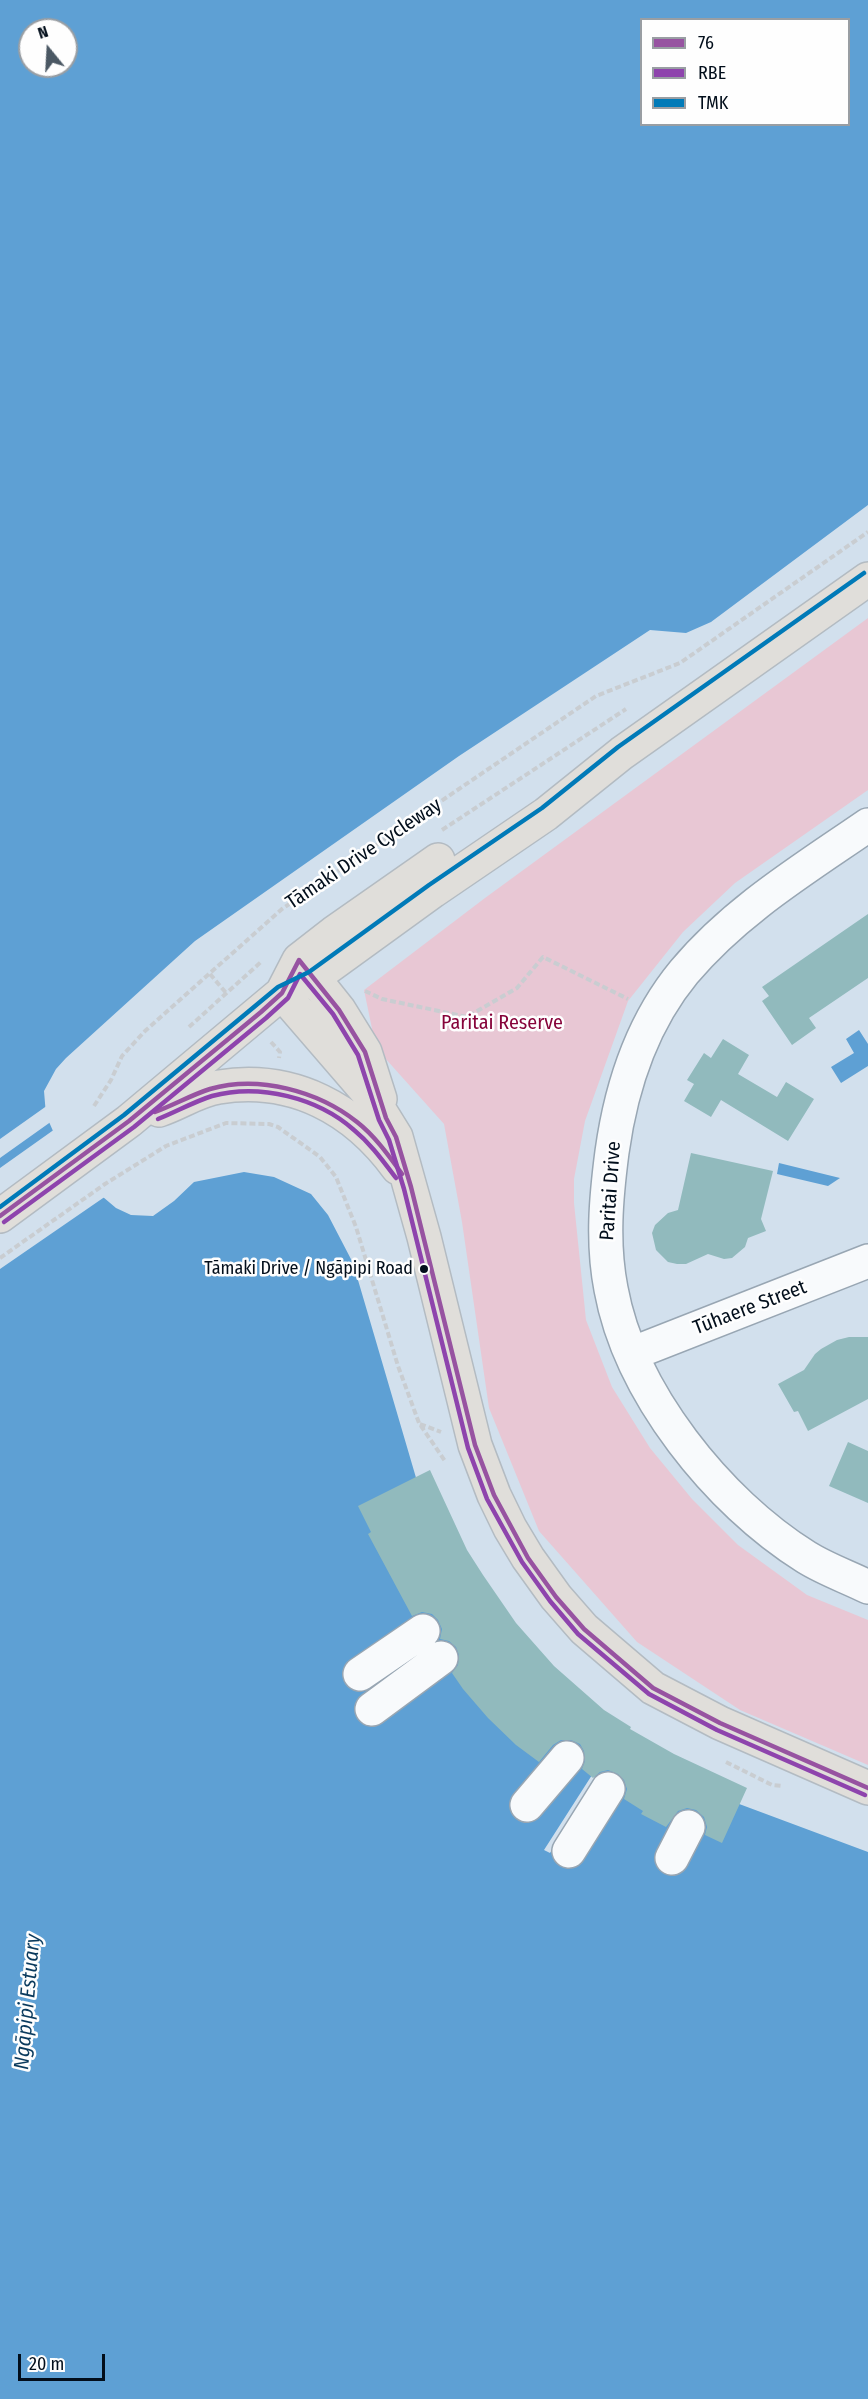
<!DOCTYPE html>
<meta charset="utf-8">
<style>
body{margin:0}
#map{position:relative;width:868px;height:2399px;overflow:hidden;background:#d2e0ed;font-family:"Fira Sans Condensed",sans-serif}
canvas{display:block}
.legend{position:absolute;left:640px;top:18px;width:210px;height:108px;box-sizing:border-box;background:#fefefe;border:2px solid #999ea3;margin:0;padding:8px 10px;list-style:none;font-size:18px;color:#020e1b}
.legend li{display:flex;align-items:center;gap:12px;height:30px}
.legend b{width:30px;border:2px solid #999ea3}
.north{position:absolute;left:18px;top:18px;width:60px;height:60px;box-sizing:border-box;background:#fefefe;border:2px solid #999ea3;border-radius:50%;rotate:342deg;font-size:16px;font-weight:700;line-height:24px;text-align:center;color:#020e1b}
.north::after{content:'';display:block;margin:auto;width:21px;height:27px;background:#4b5864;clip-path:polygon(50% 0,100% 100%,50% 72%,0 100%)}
.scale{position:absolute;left:18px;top:2354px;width:87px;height:27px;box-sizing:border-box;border:3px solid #020e1b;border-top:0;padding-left:8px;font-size:18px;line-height:21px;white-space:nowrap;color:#020e1b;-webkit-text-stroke:4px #fefefe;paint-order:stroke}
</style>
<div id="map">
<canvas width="868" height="2399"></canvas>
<ul class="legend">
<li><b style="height:8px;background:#9753a1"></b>76</li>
<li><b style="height:8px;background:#8e44ad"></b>RBE</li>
<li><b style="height:8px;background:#007ab8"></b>TMK</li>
</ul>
<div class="north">N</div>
<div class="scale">20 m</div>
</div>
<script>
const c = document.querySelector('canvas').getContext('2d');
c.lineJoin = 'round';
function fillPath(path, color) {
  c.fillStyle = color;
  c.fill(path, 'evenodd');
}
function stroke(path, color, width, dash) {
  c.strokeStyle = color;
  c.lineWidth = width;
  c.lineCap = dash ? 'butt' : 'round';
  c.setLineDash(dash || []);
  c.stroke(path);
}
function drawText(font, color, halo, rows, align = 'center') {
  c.font = font + ' "Fira Sans Condensed",sans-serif';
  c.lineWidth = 5;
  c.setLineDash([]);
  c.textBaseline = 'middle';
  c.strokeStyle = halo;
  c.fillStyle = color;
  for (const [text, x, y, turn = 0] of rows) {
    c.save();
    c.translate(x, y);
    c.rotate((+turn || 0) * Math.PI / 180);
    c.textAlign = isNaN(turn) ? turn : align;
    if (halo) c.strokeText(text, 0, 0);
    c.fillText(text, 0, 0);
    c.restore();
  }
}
fillPath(new Path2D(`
 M868 618V790L735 883 683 932 628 1001 585 1121 574 1179V1203L586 1320 612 1387 650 1448 692 1499 738 1545 807 1595 868 1620V1765L740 1710 637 1642 539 1531 489 1408 462 1222 444 1124 376 1048 364 990 485 898Z`), '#e8c7d4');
fillPath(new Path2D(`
 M0 0H868V505L711 622 686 633 650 630 459 756 195 941 66 1058 56 1069 44 1091 46 1115 53 1131 103 1197 116 1208 131 1215 153 1216 174 1201 194 1182 244 1172 274 1177 311 1194 328 1215 353 1263 429 1522 517 1650 707 1792 868 1852V2399H0ZM642 20H848V124H642ZM30 30H66V66H30Z
 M859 1030 868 1044V1066L841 1083 831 1067 854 1053 846 1039Z
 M779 1163 840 1178 828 1186 777 1174Z`), '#5ea0d4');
fillPath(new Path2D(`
 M48 1105 52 1121 0 1158V1139Z
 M55 1129 106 1196 0 1269V1168Z
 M592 1775 598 1779 550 1853 544 1850Z`), '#d2e0ed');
fillPath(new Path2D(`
 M868 914V978L809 1018 816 1028 792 1045 762 1001 769 996 762 987Z
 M723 1039 749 1055 738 1074 777 1097 786 1082 814 1099 788 1141 721 1100 711 1117 684 1101 694 1084 687 1080 704 1053 711 1058Z
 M691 1153 773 1171 761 1219 766 1231 748 1238 745 1247 732 1258 724 1259 708 1254 686 1264H677L668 1262 656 1250 652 1233 655 1225 668 1213 678 1210Z
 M849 1337H868V1399L808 1431 798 1411 794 1412 778 1384 804 1370 815 1354 821 1349 837 1340Z
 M848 1442 868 1451V1503L829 1486Z
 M430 1470 467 1550 483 1575 516 1623 554 1666 604 1710 631 1727 630 1729 674 1754 747 1788 722 1843 705 1835 707 1827 704 1817 696 1810 687 1808 678 1811 666 1827 641 1814 643 1811 624 1799 627 1789 624 1780 618 1774 608 1770 600 1772 593 1778 582 1769 585 1761 584 1751 580 1744 571 1740H561L553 1745 539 1762 516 1745 488 1718 463 1689 452 1673 458 1665 459 1655 456 1647 449 1641 440 1639 442 1629 438 1620 432 1614 422 1612 412 1616 368 1534 371 1532 358 1506Z`), '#91babd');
const minor = new Path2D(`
 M868 825C804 869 735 911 684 972 641 1024 621 1087 612 1152 606 1198 602 1243 611 1289 630 1393 718 1502 806 1557 825 1569 848 1577 868 1587
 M631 1354 868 1261
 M360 1674 423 1631
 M372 1709 441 1658
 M527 1805 567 1758
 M569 1851 608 1789
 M672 1858 688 1827`);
const major = new Path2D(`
 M300 961 339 1010 365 1052 380 1099
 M282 993 370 1095 396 1137 424 1237 475 1445 494 1495 510 1528 528 1558 556 1597 584 1629 653 1688 720 1723 868 1788
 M282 993 299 960 335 932 438 860
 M159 1110C180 1103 198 1090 219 1087 293 1075 355 1109 398 1168
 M0 1216 129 1121 282 993 313 978 433 891 546 814 622 753 868 579`);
stroke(minor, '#98a6b3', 36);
stroke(major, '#b3bbc2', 36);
stroke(new Path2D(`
 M442 830 626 709
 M210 974 227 994
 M365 991 382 999 467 1017 517 988 543 957 628 999
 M189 1027 262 961
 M271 1042 280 1052 279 1058
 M94 1106 111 1080 122 1056 145 1031 282 909 596 696 680 663 868 532
 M0 1258 105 1184 166 1146 226 1123 269 1124 278 1127 320 1157 336 1177 356 1227 398 1366 419 1423 445 1461
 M420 1424 441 1432
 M726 1762 772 1785 782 1786`), '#c9cdd1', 4, [6, 3]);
stroke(minor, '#f8fafc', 33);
stroke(major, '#e0deda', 33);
stroke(new Path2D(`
 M155 1112C174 1105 191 1095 210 1089 259 1075 318 1091 357 1122 375 1136 389 1156 402 1174
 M0 1216 129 1121 261 1012 282 993 299 960 339 1010 365 1052 386 1118 396 1137 411 1187 475 1445 494 1495 528 1558 556 1597 584 1629 653 1688 720 1723 868 1788`), '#9753a1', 4.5);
stroke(new Path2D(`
 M158 1119C176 1112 193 1102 212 1096 260 1083 318 1098 354 1130 371 1144 383 1161 396 1178
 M4 1222 134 1127 266 1018 288 998 300 974 333 1014 358 1055 379 1120 389 1140 404 1189 468 1448 487 1499 522 1562 550 1601 578 1634 649 1694 717 1730 865 1795`), '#8e44ad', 4.5);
stroke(new Path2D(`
 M0 1207 124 1115 278 987 309 972 429 885 542 808 618 747 864 573`), '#007ab8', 4.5);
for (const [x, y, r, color] of [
 [424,1269,5,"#020e1b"]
]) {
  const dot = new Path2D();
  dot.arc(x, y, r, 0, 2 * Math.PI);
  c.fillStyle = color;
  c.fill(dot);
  stroke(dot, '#fefefe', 2);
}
drawText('18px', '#020e1b', '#fefefe', [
 ["Tāmaki Drive / Ngāpipi Road",413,1269]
], 'right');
drawText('20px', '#020e1b', '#fefefe', [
 ["Tāmaki Drive Cycleway",364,854,-34],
 ["Paritai Drive",611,1191,-86],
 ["Tūhaere Street",750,1308,-21]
]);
drawText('20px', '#86033a', '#fefefe', [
 ["Paritai Reserve",502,1023]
]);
drawText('italic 21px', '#0a3a5d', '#fefefe', [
 ["Ngāpipi Estuary",28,2002,-85]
]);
</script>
